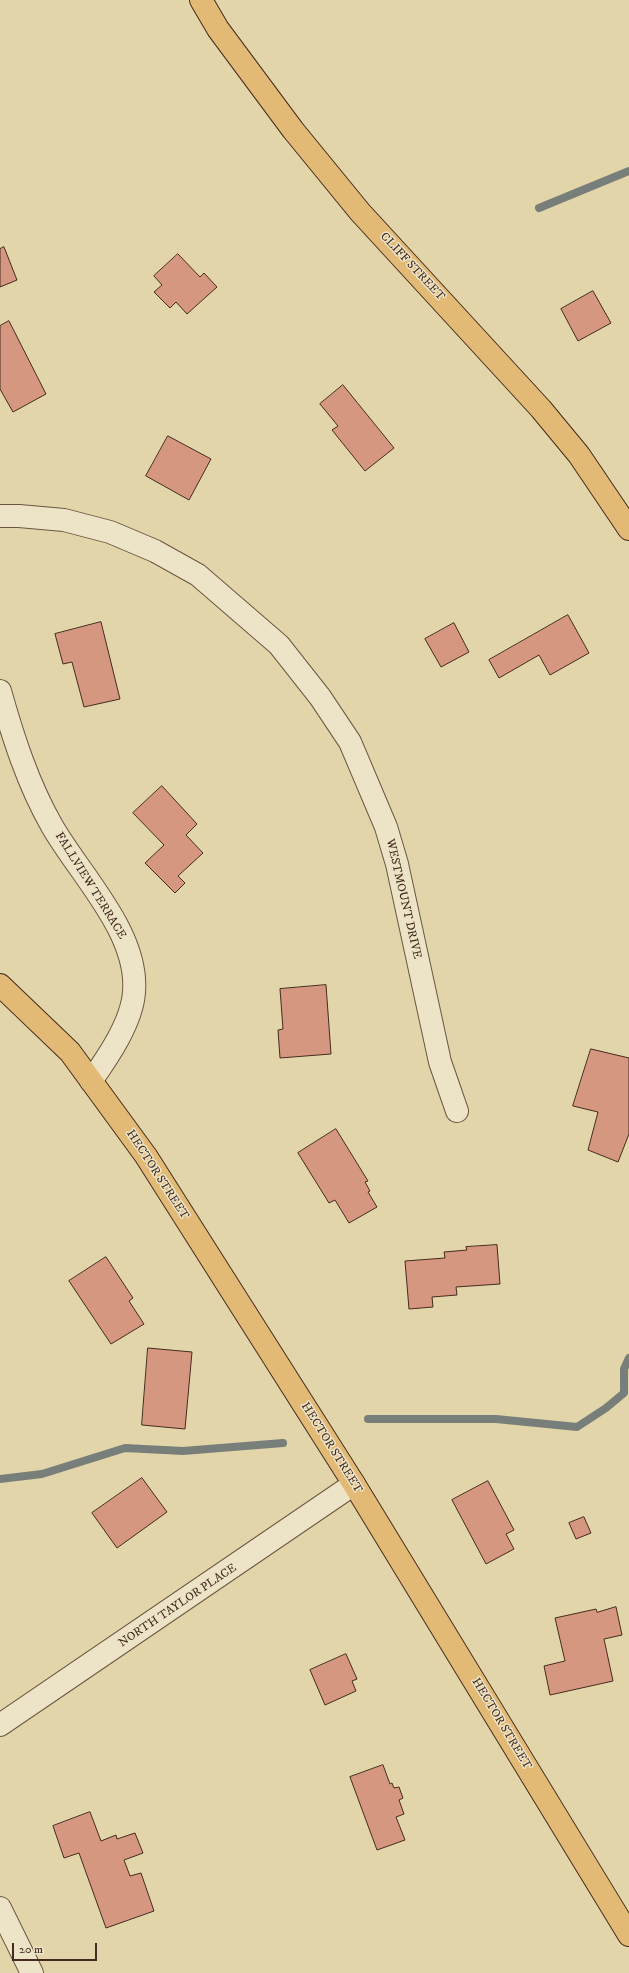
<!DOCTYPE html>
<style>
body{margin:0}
#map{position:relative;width:629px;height:1973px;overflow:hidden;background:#e3d5aa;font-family:"IM FELL DW Pica",serif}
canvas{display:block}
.scale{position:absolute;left:12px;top:1943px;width:85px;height:18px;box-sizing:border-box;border:2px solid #442b1e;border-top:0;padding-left:5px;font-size:12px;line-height:14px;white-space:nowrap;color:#442b1e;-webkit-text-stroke:3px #ede4c8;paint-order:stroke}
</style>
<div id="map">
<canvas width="629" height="1973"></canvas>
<div class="scale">20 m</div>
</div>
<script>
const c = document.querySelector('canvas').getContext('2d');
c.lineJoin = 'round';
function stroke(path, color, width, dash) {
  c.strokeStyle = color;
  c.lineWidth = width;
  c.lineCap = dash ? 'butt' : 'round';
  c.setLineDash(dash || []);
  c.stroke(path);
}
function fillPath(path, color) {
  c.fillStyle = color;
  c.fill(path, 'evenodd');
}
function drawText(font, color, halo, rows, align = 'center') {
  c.font = font + ' "IM FELL DW Pica",serif';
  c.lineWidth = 3;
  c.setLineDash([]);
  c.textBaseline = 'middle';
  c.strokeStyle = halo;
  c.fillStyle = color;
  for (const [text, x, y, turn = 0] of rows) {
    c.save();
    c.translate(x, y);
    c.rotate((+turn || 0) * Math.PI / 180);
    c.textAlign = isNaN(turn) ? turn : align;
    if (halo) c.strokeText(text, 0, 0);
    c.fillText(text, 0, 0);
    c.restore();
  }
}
stroke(new Path2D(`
 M539 208 629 171
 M368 1419H496L577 1427 606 1408 624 1393V1369L629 1358
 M0 1479 42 1474 125 1448 183 1451 283 1443`), '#787e79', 8);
const building = new Path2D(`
 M4 247 17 280 0 287V249Z
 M178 254 200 277 204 273 217 287 187 314 176 302 170 308 154 292 162 285 154 276Z
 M593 291 611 323 578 341 561 309Z
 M9 321 46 394 13 412 0 389V326Z
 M343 385 394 448 365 471 332 430 338 426 320 404Z
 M168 436 211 459 189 500 146 476Z
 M568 615 589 653 550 675 539 655 499 678 489 660Z
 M101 622 120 699 84 707 72 662 63 664 55 634Z
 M454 623 469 652 441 667 425 639Z
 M162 786 197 824 186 835 203 853 178 876 185 883 175 893 145 863 164 845 133 813Z
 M326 985 331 1054 280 1058 278 1030 283 1029 280 989Z
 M591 1049 629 1058V1134L618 1162 588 1150 598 1112 573 1106Z
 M336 1129 368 1181 365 1182 370 1191 368 1192 377 1207 349 1223 335 1200 329 1203 298 1153Z
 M497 1245 500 1284 456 1287 457 1295 432 1297 433 1307 409 1309 405 1261 445 1258 444 1252 467 1250 466 1247Z
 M106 1257 133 1298 129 1301 144 1324 111 1344 69 1281Z
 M148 1348 192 1352 185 1429 142 1425Z
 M142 1478 167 1512 117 1548 92 1513Z
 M488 1481 514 1530 506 1534 514 1549 486 1564 452 1500Z
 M584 1517 591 1533 576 1539 569 1523Z
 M616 1607 622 1635 604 1639 613 1681 550 1695 544 1666 565 1661 555 1618 596 1609 597 1612Z
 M346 1654 357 1679 352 1681 356 1691 325 1705 310 1670Z
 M383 1765 390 1784 392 1783 394 1788 399 1787 403 1798 399 1800 404 1814 396 1817 405 1840 377 1850 350 1777Z
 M90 1812 101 1841 116 1835 117 1839 135 1833 143 1853 124 1860 130 1876 141 1873 154 1911 106 1928 79 1853 64 1858 53 1826Z`);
fillPath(building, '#d5977f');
stroke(building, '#442b1e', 1);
const minor = new Path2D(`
 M0 516H19L64 520 110 532 155 551 198 575 279 645 320 697 350 742 386 827 397 864 440 1062 457 1111
 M0 691C13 737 28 784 52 826 80 875 139 933 134 992 132 1022 108 1057 91 1081
 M0 1725 354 1484
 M0 1908 32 1973`);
const primary = new Path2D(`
 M201 0 218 29 293 130 360 212 541 409 579 455 629 529
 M0 985 70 1052 146 1156 354 1484 629 1935`);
stroke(minor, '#6c5641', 24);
stroke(primary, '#442b1e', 24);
stroke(minor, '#ede4c8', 22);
stroke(primary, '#e2ba75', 22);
drawText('12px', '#442b1e', '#ede4c8', [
 ["CLIFF STREET",412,267,47],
 ["FALLVIEW TERRACE",90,886,58],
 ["WESTMOUNT DRIVE",403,899,77],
 ["HECTOR STREET",157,1175,57],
 ["HECTOR STREET",331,1448,58],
 ["NORTH TAYLOR PLACE",178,1606,-34],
 ["HECTOR STREET",501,1724,59]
]);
</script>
